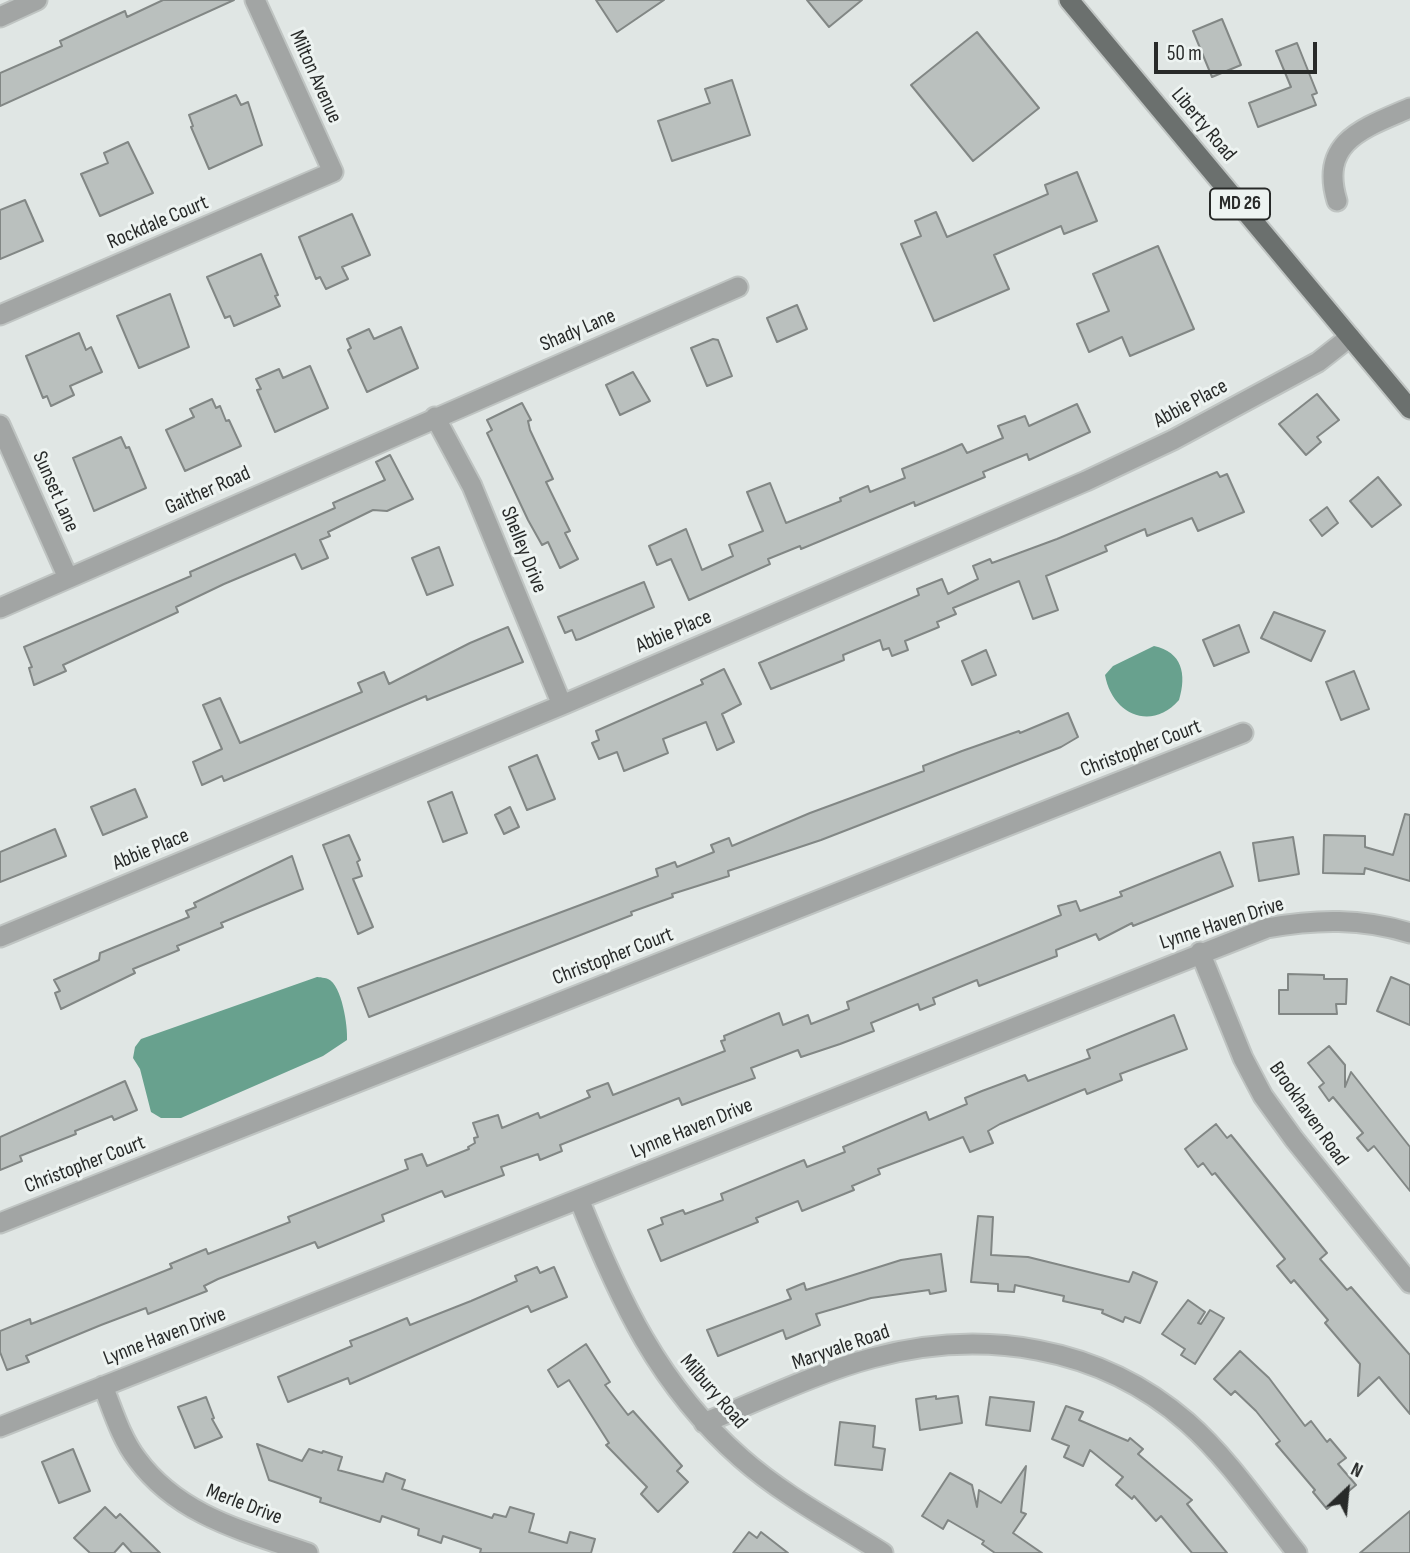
<!DOCTYPE html>
<style>
body{margin:0}
#map{position:relative;width:1410px;height:1553px;overflow:hidden;background:#e0e6e4;font-family:"Sofia Sans Condensed",sans-serif}
canvas{display:block}
.north{position:absolute;left:1312px;top:1455px;width:70px;height:70px;-webkit-text-stroke:5px #edf3f1;paint-order:stroke;rotate:26deg;font-size:19px;font-weight:700;line-height:28px;text-align:center;color:#282a29}
.north::after{content:'';display:block;margin:auto;width:24px;height:32px;background:#282a29;clip-path:polygon(50% 0,100% 100%,50% 72%,0 100%)}
.scale{position:absolute;left:1154px;top:42px;width:163px;height:32px;box-sizing:border-box;border:4px solid #282a29;border-top:0;padding-left:9px;font-size:21px;line-height:24px;white-space:nowrap;color:#282a29;-webkit-text-stroke:5px #edf3f1;paint-order:stroke}
</style>
<div id="map">
<canvas width="1410" height="1553"></canvas>
<div class="north">N</div>
<div class="scale">50 m</div>
</div>
<script>
const c = document.querySelector('canvas').getContext('2d');
c.lineJoin = 'round';
function fillPath(path, color) {
  c.fillStyle = color;
  c.fill(path, 'evenodd');
}
function stroke(path, color, width, dash) {
  c.strokeStyle = color;
  c.lineWidth = width;
  c.lineCap = dash ? 'butt' : 'round';
  c.setLineDash(dash || []);
  c.stroke(path);
}
function drawText(font, color, halo, rows, align = 'center') {
  c.font = font + ' "Sofia Sans Condensed",sans-serif';
  c.lineWidth = 6;
  c.setLineDash([]);
  c.textBaseline = 'middle';
  c.strokeStyle = halo;
  c.fillStyle = color;
  for (const [text, x, y, turn = 0] of rows) {
    c.save();
    c.translate(x, y);
    c.rotate((+turn || 0) * Math.PI / 180);
    c.textAlign = isNaN(turn) ? turn : align;
    if (halo) c.strokeText(text, 0, 0);
    c.fillText(text, 0, 0);
    c.restore();
  }
}
fillPath(new Path2D(`
 M1154 646C1182 652 1187 674 1179 700 1151 732 1112 714 1105 675L1113 666Z
 M317 977C318 977 327 978 328 979 342 985 348 1027 347 1040L323 1056 181 1118H161L151 1112 140 1069 133 1058 135 1047 141 1039Z`), '#68a18e');
const building = new Path2D(`
 M163 0H234L0 106V73L62 46 60 41 125 11 127 17Z
 M596 0H664L617 32Z
 M807 0H862L829 27Z
 M1222 19 1241 65 1212 77 1193 31Z
 M977 32 1039 108 973 161 911 85Z
 M1297 43 1317 93 1312 95 1316 105 1258 127 1249 103 1291 87 1276 51Z
 M732 80 750 135 672 161 658 121 710 103 705 89Z
 M236 95 241 105 248 102 262 145 209 169 191 127 193 126 189 115Z
 M128 142 153 193 100 216 81 174 108 163 104 153Z
 M1077 172 1097 221 1064 234 1061 226 994 255 1009 289 934 321 901 244 921 236 915 221 936 212 947 237 1048 194 1045 185Z
 M25 200 43 241 0 259V210Z
 M352 214 370 255 342 267 348 279 326 289 320 277 316 279 299 237Z
 M1158 246 1194 329 1130 356 1122 337 1089 352 1077 324 1109 311 1093 274Z
 M261 254 278 295 275 296 280 306 234 326 230 316 225 318 207 277Z
 M170 294 189 347 139 368 117 316Z
 M797 305 807 329 777 342 767 318Z
 M401 327 418 368 367 392 348 350 351 348 347 339 369 329 374 339Z
 M79 333 86 350 91 347 102 372 70 386 74 395 51 406 47 396 43 398 26 356Z
 M713 339 718 340 732 376 707 386 691 348Z
 M310 366 328 408 275 432 257 390 261 389 256 379 279 369 283 378Z
 M633 372 650 401 620 415 606 385Z
 M1317 394 1339 420 1317 437 1321 442 1306 455 1279 424Z
 M212 399 216 408 220 406 226 421 229 420 241 446 185 471 166 430 194 417 190 409Z
 M522 403 531 420 528 421 530 430 553 479 546 482 570 531 565 533 578 559 560 568 548 542 542 545 528 520 487 433 492 430 487 420Z
 M1077 404 1090 432 1029 460 1027 454 983 472 985 477 915 506 914 502 801 549 800 546 768 559 770 564 689 600 671 559 657 565 649 546 686 529 702 570 733 556 729 545 763 531 747 492 770 483 786 523 841 501 840 498 868 486 870 492 905 478 902 469 946 451 962 444 967 453 1003 438 998 426 1025 416 1029 426Z
 M121 437 126 448 129 447 146 488 94 511 73 458Z
 M390 455 413 499 387 511 373 510 328 532 330 536 320 540 328 558 302 569 295 554 224 584 176 607 178 612 63 665 66 671 34 685 29 668 32 667 24 647 191 576 190 572 335 508 333 503 385 480 376 462Z
 M1217 472 1220 477 1227 474 1244 512 1198 531 1192 518 1147 536 1145 529 1105 546 1107 551 1046 576 1058 610 1033 619 1019 581 953 608 956 614 937 622 939 627 905 641 908 650 892 656 889 648 883 650 880 640 843 655 844 660 771 689 759 663 919 595 917 589 942 579 948 594 978 579 973 566 990 559 992 563 1057 539Z
 M1378 477 1401 505 1372 527 1350 501Z
 M1327 507 1338 523 1322 536 1310 520Z
 M439 547 453 585 427 595 412 558Z
 M644 582 654 607 580 639 576 640 572 630 565 633 558 617Z
 M1274 612 1325 631 1311 661 1261 638Z
 M1239 625 1249 652 1214 666 1203 640Z
 M508 627 523 662 427 700 426 696 224 781 222 776 202 785 193 762 222 749 203 705 220 698 240 743 362 692 358 683 384 672 389 684 470 643Z
 M986 650 996 675 972 685 962 661Z
 M724 669 741 704 722 714 734 742 717 750 706 722 663 739 668 753 624 771 617 752 599 759 592 743 599 740 596 731 703 684 701 680Z
 M1354 671 1369 709 1341 720 1326 682Z
 M1068 713 1078 737 1061 747 821 840 728 871 729 876 672 894 673 897 631 912 632 915 369 1017 358 988 658 876 656 869 675 862 677 867 714 852 711 845 729 838 732 846 810 813 924 771 923 766 962 751 1019 731 1020 733Z
 M537 755 555 799 527 810 509 767Z
 M135 789 147 817 103 835 91 807Z
 M452 792 467 833 443 842 428 802Z
 M510 807 519 827 504 834 495 815Z
 M1405 814 1410 815V881L1365 868 1364 874 1323 873 1324 835 1365 836V847L1393 855Z
 M55 829 66 856 0 882V852Z
 M349 835 360 860 357 862 362 876 353 879 373 927 358 934 323 845Z
 M1293 837 1299 874 1259 881 1253 843Z
 M1220 852 1233 886 1133 926 1132 923 1099 940 1096 934 1056 950 1057 956 979 986 977 980 933 998 935 1004 920 1010 918 1004 871 1023 874 1031 840 1044 801 1057 798 1050 751 1068 755 1078 722 1090 682 1105 679 1098 560 1145 562 1151 540 1160 538 1154 501 1167 504 1175 445 1197 442 1191 382 1215 384 1221 318 1248 315 1242 218 1279 204 1286 207 1291 148 1314 146 1308 101 1325 26 1356 29 1362 7 1370 0 1352V1331L30 1319 31 1324 92 1300 172 1268 170 1264 206 1249 208 1254 290 1222 288 1217 408 1169 405 1160 422 1154 427 1166 469 1149 468 1147 475 1143 474 1138 478 1137 473 1123 498 1115 502 1128 538 1113 540 1118 590 1097 587 1091 608 1083 613 1095 725 1051 721 1041 725 1040 724 1036 779 1013 783 1025 808 1015 811 1024 849 1009 847 1002 1061 915 1058 906 1076 901 1080 911 1122 896 1120 892Z
 M292 856 303 889 221 923 223 927 177 946 179 950 133 969 135 973 61 1009 55 993 60 991 54 980 99 960 100 953 189 917 186 911 196 907 194 903Z
 M1288 974 1324 975V979H1347L1346 1004H1336L1337 1014H1279V990H1288Z
 M1391 977 1410 985V1025L1377 1011Z
 M1174 1015 1187 1049 1120 1074 1122 1080 1087 1094 1085 1089 1000 1124 988 1131 993 1143 970 1152 963 1137 878 1169 880 1174 852 1186 854 1190 802 1211 798 1201 756 1218 758 1222 661 1261 648 1230 663 1224 661 1218 683 1210 685 1214 723 1200 721 1194 804 1160 807 1167 845 1152 843 1147 926 1112 929 1120 967 1104 965 1098 982 1091 1025 1075 1028 1081 1090 1058 1087 1050Z
 M1329 1046 1345 1065V1087L1351 1072 1410 1147V1191L1374 1146 1368 1151 1357 1138 1363 1133 1333 1097 1329 1101 1319 1087 1324 1083 1308 1063Z
 M125 1081 137 1110 114 1120 112 1116 75 1131 76 1134 20 1156 22 1161 0 1170V1137Z
 M1216 1124 1227 1138 1231 1135 1327 1253 1320 1259 1347 1290 1351 1287 1410 1355V1414L1379 1377 1358 1396 1360 1364 1325 1323 1328 1320 1294 1280 1291 1283 1277 1266 1285 1259 1215 1173 1212 1175 1203 1163 1198 1167 1185 1149Z
 M978 1216 993 1217 991 1255 1028 1257 1129 1282 1133 1272 1157 1282 1140 1323 1125 1317 1123 1322 1102 1313 1103 1310 1063 1301 1064 1296 1015 1285 1014 1292 998 1291V1284L971 1282Z
 M941 1254 946 1291 930 1294 929 1290 871 1298 816 1314 820 1325 786 1339 783 1330 718 1356 707 1330 791 1299 787 1290 804 1283 806 1290 901 1260Z
 M537 1267 540 1273 554 1267 567 1297 531 1312 528 1306 350 1384 348 1378 288 1402 278 1377 352 1346 350 1341 373 1332 407 1318 410 1325 471 1301 517 1281 515 1276Z
 M1188 1300 1205 1312 1198 1323 1201 1324 1210 1310 1224 1318 1195 1364 1181 1355 1185 1349 1162 1334Z
 M586 1344 610 1382 605 1385 628 1415 633 1411 682 1466 677 1471 688 1482 658 1512 641 1494 647 1487 606 1445 609 1443 569 1380 558 1387 548 1370Z
 M1240 1351 1269 1378 1305 1426 1311 1421 1327 1442 1330 1439 1346 1458 1338 1464 1356 1485 1327 1509 1313 1492 1315 1490 1276 1444 1280 1441 1256 1411 1235 1391 1231 1395 1214 1379Z
 M936 1396V1399L958 1396 962 1423 920 1430 916 1399Z
 M206 1397 214 1418 212 1419 222 1437 195 1448 178 1407Z
 M990 1397 1034 1402 1030 1431 986 1425Z
 M1066 1406 1083 1412 1079 1420 1128 1441 1130 1438 1143 1449 1138 1454 1192 1500 1187 1504 1227 1553H1192L1161 1516 1156 1521 1134 1496 1132 1499 1116 1485 1123 1477 1090 1450 1083 1466 1064 1457 1069 1446 1052 1439Z
 M840 1422 875 1426 873 1447 885 1449 882 1470 835 1465Z
 M257 1444 302 1461 309 1449 322 1453 323 1451 342 1457 338 1470 383 1482 386 1473 405 1480 402 1489 492 1518 494 1514 506 1517 510 1507 534 1514 529 1532 567 1543 570 1532 595 1539 591 1553H480L481 1549 443 1536 441 1543 418 1535 419 1529 382 1516 380 1522 320 1502 321 1498 269 1480Z
 M73 1449 90 1491 59 1503 42 1462Z
 M1026 1466 1021 1512 1026 1514 1013 1533 1042 1553H995L982 1544 984 1541 948 1520 943 1529 922 1516 950 1473 972 1485 977 1507 979 1490 1001 1503Z
 M105 1507 116 1518 120 1514 160 1553H132L123 1543 114 1553H90L74 1538Z
 M1410 1511V1553H1360Z
 M749 1532 757 1538 761 1532 788 1553H733Z`);
fillPath(building, '#bac0be');
stroke(building, '#828785', 2);
const minor = new Path2D(`
 M0 17 37 0
 M1337 201C1319 141 1364 128 1410 108
 M0 315 333 172 255 0
 M435 417 472 486 562 705
 M0 425 68 578
 M0 608 738 287
 M0 937 562 705 1086 481 1173 440 1318 362 1350 337
 M1200 952 1243 1058 1263 1096 1294 1139 1410 1283
 M579 1199C619 1299 658 1385 741 1458 784 1496 836 1523 883 1553
 M0 1223 1243 733
 M103 1386C113 1411 121 1438 137 1459 179 1516 244 1531 308 1553
 M704 1423C756 1402 819 1372 872 1358 982 1328 1100 1346 1187 1422 1229 1459 1262 1509 1297 1553
 M0 1427 1267 928C1316 919 1362 918 1410 933`);
const primary = new Path2D(`
 M1069 0 1410 409`);
stroke(minor, '#bfc4c2', 23);
stroke(primary, '#bfc4c2', 23);
stroke(minor, '#a2a5a4', 19);
stroke(primary, '#6b706e', 19);
for (const [x, y, w] of [
 [1240,204,60]
]) {
  const box = new Path2D();
  box.roundRect(x - w / 2, y - 15.5, w, 31, 5);
  c.fillStyle = '#edf3f1';
  c.fill(box);
  stroke(box, '#282a29', 2);
}
drawText('bold 19px', '#282a29', null, [
 ["MD 26",1240,204]
]);
drawText('21px', '#282a29', '#edf3f1', [
 ["Milton Avenue",315,77,66],
 ["Liberty Road",1203,125,50],
 ["Rockdale Court",158,223,-23],
 ["Shady Lane",578,331,-23],
 ["Abbie Place",1191,404,-28],
 ["Gaither Road",208,491,-24],
 ["Sunset Lane",55,492,66],
 ["Shelley Drive",523,550,68],
 ["Abbie Place",674,632,-23],
 ["Christopher Court",1141,749,-21],
 ["Abbie Place",151,850,-22],
 ["Lynne Haven Drive",1222,924,-18],
 ["Christopher Court",613,957,-21],
 ["Brookhaven Road",1308,1114,55],
 ["Lynne Haven Drive",692,1129,-22],
 ["Christopher Court",85,1165,-21],
 ["Lynne Haven Drive",165,1337,-21],
 ["Maryvale Road",841,1348,-19],
 ["Milbury Road",713,1392,49],
 ["Merle Drive",244,1505,21]
]);
</script>
